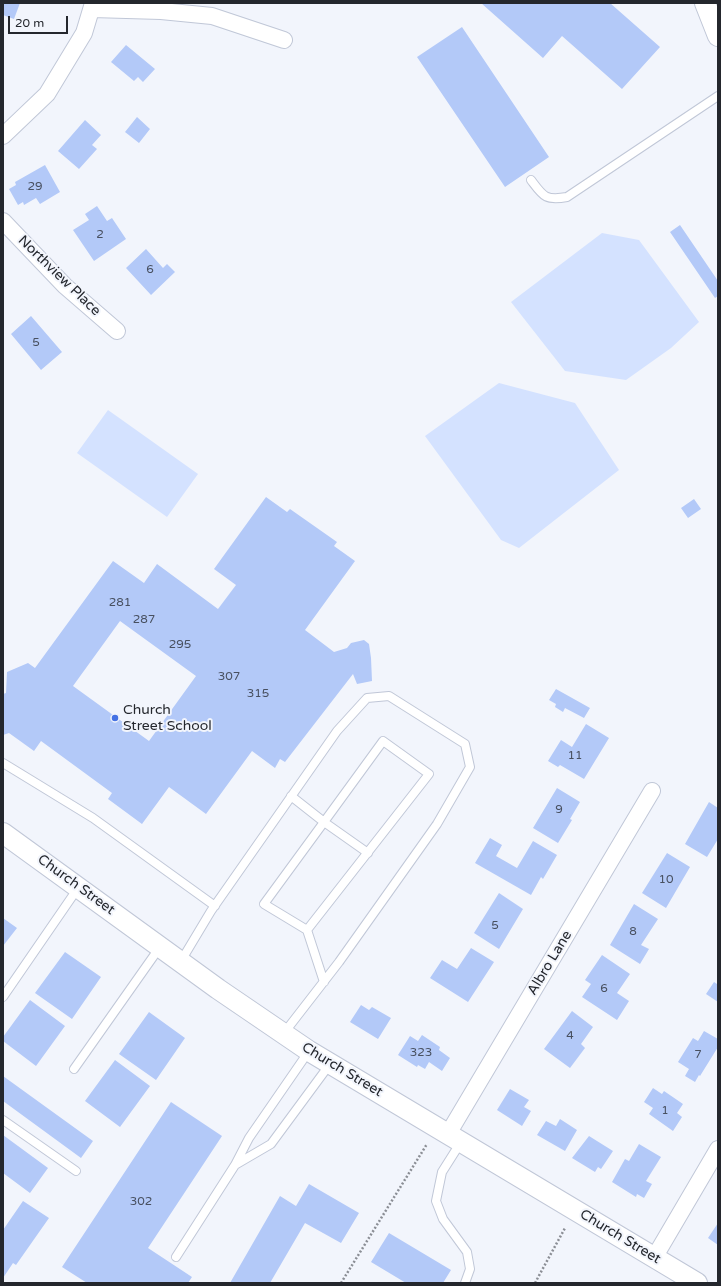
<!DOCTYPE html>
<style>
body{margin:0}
#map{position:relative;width:721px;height:1286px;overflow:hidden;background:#f2f5fc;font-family:"Varela Round",sans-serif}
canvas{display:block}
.frame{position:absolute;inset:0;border:4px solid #24272d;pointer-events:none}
.scale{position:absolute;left:8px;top:16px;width:60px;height:18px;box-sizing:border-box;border:2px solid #24272d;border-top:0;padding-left:5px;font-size:12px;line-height:14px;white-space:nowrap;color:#24272d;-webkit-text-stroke:3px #f2f5fc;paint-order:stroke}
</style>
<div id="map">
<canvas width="721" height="1286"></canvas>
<div class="frame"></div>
<div class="scale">20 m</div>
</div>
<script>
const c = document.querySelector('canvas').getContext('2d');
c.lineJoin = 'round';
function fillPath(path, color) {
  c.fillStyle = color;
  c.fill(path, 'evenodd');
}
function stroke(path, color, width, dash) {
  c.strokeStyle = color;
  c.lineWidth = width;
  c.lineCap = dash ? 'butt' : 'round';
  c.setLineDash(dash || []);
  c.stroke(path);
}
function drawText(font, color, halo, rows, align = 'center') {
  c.font = font + ' "Varela Round",sans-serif';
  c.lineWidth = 4;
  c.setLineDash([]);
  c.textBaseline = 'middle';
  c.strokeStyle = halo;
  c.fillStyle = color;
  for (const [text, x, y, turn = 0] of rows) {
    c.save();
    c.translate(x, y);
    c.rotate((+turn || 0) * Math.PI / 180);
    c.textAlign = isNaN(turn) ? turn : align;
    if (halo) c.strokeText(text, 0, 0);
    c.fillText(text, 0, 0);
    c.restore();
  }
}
fillPath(new Path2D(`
 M602 233 639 240 699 322 671 348 626 380 565 371 511 302Z
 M499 383 575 403 619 470 519 548 501 540 425 436Z
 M108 410 198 474 167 517 77 453Z`), '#d4e2ff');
fillPath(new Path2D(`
 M3 3H20L14 19 3 15Z
 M481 3H610L660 47 622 89 562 36 543 58Z
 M462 27 549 157 505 187 417 57Z
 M126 45 155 69 143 82 138 77 134 81 111 62Z
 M137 117 150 129 139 143 125 132Z
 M85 120 101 135 92 145 97 149 79 169 58 151Z
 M45 165 60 192 40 204 36 198 24 205 23 202 18 205 9 189 16 185 15 182Z
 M97 206 107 221 112 218 126 239 94 261 73 230 89 220 85 214Z
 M680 225 718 281V296L715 298 670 232Z
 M146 249 163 268 167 264 175 272 151 295 126 268Z
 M31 316 62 352 41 370 11 334Z
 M266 497 287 512 290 509 337 542 334 546 355 561 305 630 334 652 347 648 351 643 364 640 369 644 371 658 372 681 357 684 353 674 285 762 280 759 275 768 252 751 206 814 169 787 142 824 108 799 112 793 41 741 34 751 9 733 3 735V694L6 693 7 672 28 663 35 668 113 561 144 583 157 564 218 609 236 585 214 569ZM120 621 196 676 149 741 73 686Z
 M694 499 701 509 688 518 681 508Z
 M556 689 590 708 584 718 565 708 563 712 555 707 556 704 549 700Z
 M586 724 609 738 584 779 560 765 558 767 548 761 561 740 572 747Z
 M557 788 580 802 570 819 572 820 558 843 533 828Z
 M709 802 718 808V839L707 857 685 844Z
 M490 838 502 845 496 856 517 868 533 841 557 855 543 879 541 877 531 895 475 863Z
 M667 853 690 867 666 908 642 893Z
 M499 893 523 909 499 949 474 933Z
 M634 904 658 919 641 945 649 949 640 964 610 945Z
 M3 918 17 928 3 946Z
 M471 948 494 962 468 1002 430 978 442 960 457 969Z
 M65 952 101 977 72 1019 35 993Z
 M602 955 630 974 617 993 629 1001 617 1020 582 997 591 984 585 980Z
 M714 982 717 984 718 982V1002L706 994Z
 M30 1000 65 1026 36 1066 3 1041V1037Z
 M361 1005 369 1010 372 1007 391 1018 378 1039 350 1022Z
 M572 1011 593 1027 581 1044 585 1048 570 1068 544 1049Z
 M149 1012 185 1038 156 1080 119 1054Z
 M704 1031 718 1039V1047L700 1076 699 1075 695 1082 685 1076 689 1069 678 1062 693 1038 698 1041Z
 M422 1035 440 1047 439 1050 450 1058 442 1071 429 1062 425 1069 418 1065 417 1067 398 1055 410 1036 418 1041Z
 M115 1060 150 1086 120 1127 85 1101Z
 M3 1076 93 1141 81 1158 3 1101Z
 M653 1088 662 1094 664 1091 683 1104 677 1113 682 1117 673 1131 649 1114 653 1108 644 1102Z
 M510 1089 529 1100 524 1107 531 1111 522 1126 497 1110Z
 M171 1102 222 1136 148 1248 192 1277 188 1283H87L62 1267Z
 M560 1119 577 1130 565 1151 537 1135 546 1121 556 1126Z
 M3 1135 48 1168 30 1193 3 1173Z
 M589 1136 613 1151 601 1169 598 1167 595 1172 572 1158Z
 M639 1144 661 1157 646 1181 652 1184 644 1198 637 1194 636 1197 612 1182 625 1159 629 1161Z
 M309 1184 359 1213 341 1243 305 1223 270 1283H230L280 1196 296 1206Z
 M23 1201 49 1218 16 1265 13 1263 3 1278V1230Z
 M718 1223V1245L708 1238Z
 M389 1233 451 1270 443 1283H406L371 1262Z`), '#b3c9f8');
const service = new Path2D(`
 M531 180C543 196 545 201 567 197L718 96
 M3 763 93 818 215 906
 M291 796 324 822 264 904 307 930 324 982
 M307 930 429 774 383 741 324 822 368 853
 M181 961 211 911 337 731 367 698 389 696 465 744 470 767 437 824 339 962 284 1033
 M3 997 78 888
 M309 1051 249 1138 235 1165 271 1144 330 1064
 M74 1069 160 947
 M3 1120 76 1171
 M461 1142 442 1172 436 1201 443 1219 467 1252 470 1269 465 1283
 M176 1257 235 1165`);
const minor = new Path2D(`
 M92 9 161 11 212 16 284 40
 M3 136 47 94 84 33 93 3
 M3 221 65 286 117 331
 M448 1134 652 791
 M654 1258 718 1149`);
const tertiary = new Path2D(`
 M705 3 718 36
 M3 833 218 989 309 1051 697 1283`);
stroke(service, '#c0c7d7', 10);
stroke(minor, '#c0c7d7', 18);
stroke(tertiary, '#c0c7d7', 22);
stroke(new Path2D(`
 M341 1283 427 1144
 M535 1283 565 1228`), '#8b8e95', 2.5, [2, 2]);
stroke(service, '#fff', 8);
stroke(minor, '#fff', 16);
stroke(tertiary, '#fff', 20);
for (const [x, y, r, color] of [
 [115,718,4,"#4572e4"]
]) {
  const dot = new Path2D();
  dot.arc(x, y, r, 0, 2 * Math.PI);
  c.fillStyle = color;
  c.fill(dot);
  stroke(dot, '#f2f5fc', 1.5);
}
drawText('12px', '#485060', null, [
 ["29",35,187],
 ["2",100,235],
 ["6",150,270],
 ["5",36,343],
 ["281",120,603],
 ["287",144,620],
 ["295",180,645],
 ["307",229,677],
 ["315",258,694],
 ["11",575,756],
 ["9",559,810],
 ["10",666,880],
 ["5",495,926],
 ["8",633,932],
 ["6",604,989],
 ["4",570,1036],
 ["323",421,1053],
 ["7",698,1055],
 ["1",665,1111],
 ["302",141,1202]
]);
drawText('14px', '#24272d', '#f2f5fc', [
 ["Northview Place",59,276,44],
 ["Church Street",76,885,36],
 ["Albro Lane",550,963,-59],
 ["Church Street",342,1070,31],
 ["Church Street",620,1237,31]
]);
drawText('14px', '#24272d', '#f2f5fc', [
 ["Church",123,710],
 ["Street School",123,726]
], 'left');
</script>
